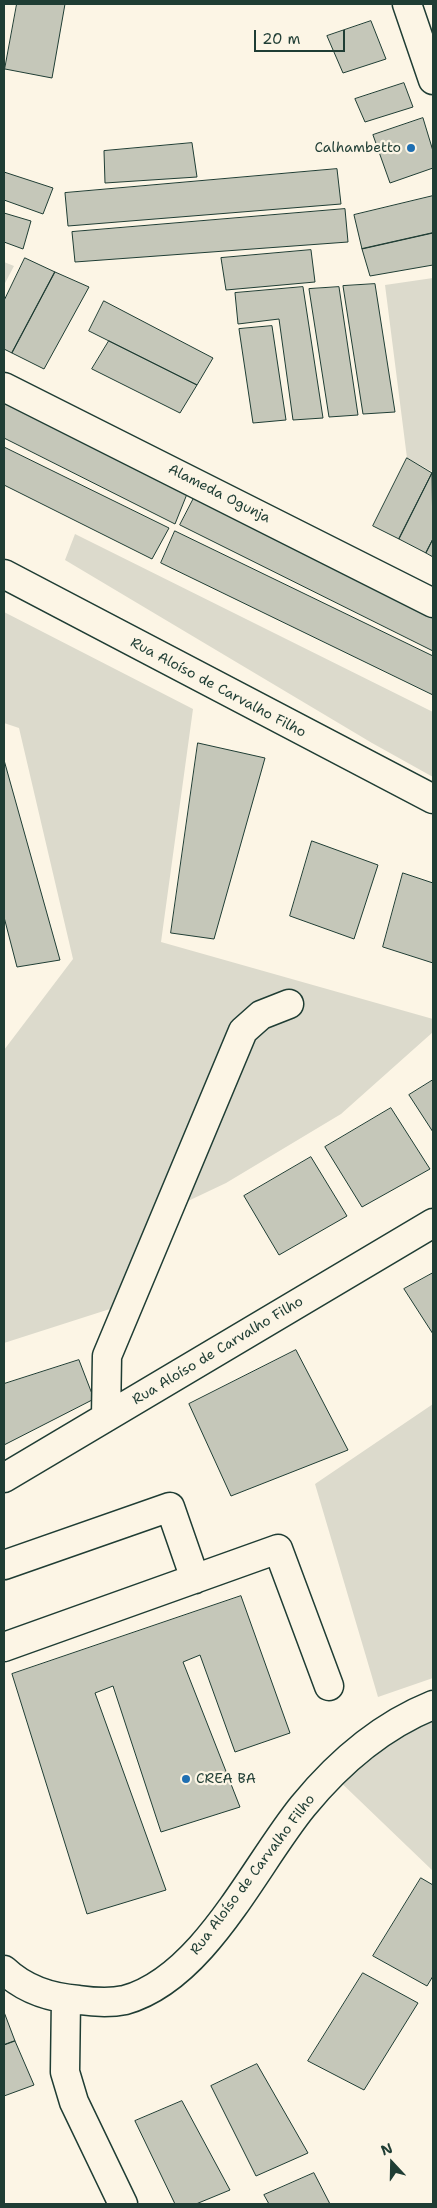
<!DOCTYPE html>
<meta charset="utf-8">
<style>
body{margin:0}
#map{position:relative;width:437px;height:2208px;overflow:hidden;background:#fcf5e5;font-family:"Shantell Sans",sans-serif}
canvas{display:block}
.frame{position:absolute;inset:0;border:5px solid #1f3d34;pointer-events:none}
.north{position:absolute;left:367px;top:2138px;width:50px;height:50px;-webkit-text-stroke:4px #fcf5e5;paint-order:stroke;rotate:339deg;font-size:14px;font-weight:700;line-height:20px;text-align:center;color:#1f3d34}
.north::after{content:'';display:block;margin:auto;width:18px;height:22px;background:#1f3d34;clip-path:polygon(50% 0,100% 100%,50% 72%,0 100%)}
.scale{position:absolute;left:254px;top:30px;width:91px;height:22px;box-sizing:border-box;border:2px solid #1f3d34;border-top:0;padding-left:6px;font-size:15px;line-height:18px;white-space:nowrap;color:#1f3d34;-webkit-text-stroke:4px #fcf5e5;paint-order:stroke}
</style>
<div id="map">
<canvas width="437" height="2208"></canvas>
<div class="frame"></div>
<div class="north">N</div>
<div class="scale">20 m</div>
</div>
<script>
const c = document.querySelector('canvas').getContext('2d');
c.lineJoin = 'round';
function fillPath(path, color) {
  c.fillStyle = color;
  c.fill(path, 'evenodd');
}
function stroke(path, color, width, dash) {
  c.strokeStyle = color;
  c.lineWidth = width;
  c.lineCap = dash ? 'butt' : 'round';
  c.setLineDash(dash || []);
  c.stroke(path);
}
function drawText(font, color, halo, rows, align = 'center') {
  c.font = font + ' "Shantell Sans",sans-serif';
  c.lineWidth = 4.5;
  c.setLineDash([]);
  c.textBaseline = 'middle';
  c.strokeStyle = halo;
  c.fillStyle = color;
  for (const [text, x, y, turn = 0] of rows) {
    c.save();
    c.translate(x, y);
    c.rotate((+turn || 0) * Math.PI / 180);
    c.textAlign = isNaN(turn) ? turn : align;
    if (halo) c.strokeText(text, 0, 0);
    c.fillText(text, 0, 0);
    c.restore();
  }
}
fillPath(new Path2D(`
 M4 262 14 266 4 285Z
 M433 278V472L407 458 385 285Z
 M75 534 433 712V777L372 743 65 560Z
 M4 612 193 709 161 942 433 1019V1032L341 1114 226 1183 148 1220 113 1308 4 1343V1050L73 959 19 728 4 723Z
 M433 1404V1678L378 1697 315 1484Z
 M433 1712V1871L332 1774Z`), '#dcdacc');
const building = new Path2D(`
 M17 4H65L52 78 5 69Z
 M371 21 386 59 343 73 327 36Z
 M404 83 413 107 365 122 355 99Z
 M423 118 433 151V168L390 183 373 135Z
 M192 143 197 177 105 183 104 151Z
 M337 169 341 204 68 226 65 193Z
 M4 172 53 188 43 214 4 200Z
 M433 196V233L362 249 354 215Z
 M345 209 348 242 75 262 72 232Z
 M4 213 31 221 23 249 4 242Z
 M433 233V265L370 276 362 249Z
 M311 250 315 282 226 290 221 258Z
 M25 258 55 272 12 353 4 349V301Z
 M55 272 89 287 44 369 12 353Z
 M375 284 395 412 363 414 343 286Z
 M303 287 323 418 293 420 279 319 238 324 235 293Z
 M339 287 358 415 329 417 309 289Z
 M104 301 213 358 197 385 89 331Z
 M272 326 286 420 253 423 239 329Z
 M109 341 197 385 180 413 92 369Z
 M4 401 187 494 175 524 4 438Z
 M4 447 169 528 152 559 4 485Z
 M407 458 432 473 399 539 373 526Z
 M432 473 433 539 426 553 399 539Z
 M195 496 433 615V651L180 525Z
 M175 531 433 656V695L161 563Z
 M433 539V557L426 553Z
 M198 743 265 758 214 939 171 933Z
 M4 760 60 960 17 967 4 917Z
 M312 841 378 865 354 939 290 916Z
 M403 873 433 883V963L383 947Z
 M433 1080V1132L409 1095Z
 M391 1108 430 1169 362 1207 325 1147Z
 M311 1157 347 1216 279 1255 244 1196Z
 M433 1273V1334L404 1289Z
 M296 1350 348 1450 231 1496 189 1404Z
 M79 1360 94 1399 4 1445V1384Z
 M241 1596 290 1733 235 1752 200 1655 183 1662 240 1807 161 1832 113 1686 95 1693 166 1890 87 1914 12 1674Z
 M421 1878 433 1885V1976L427 1986 373 1956Z
 M363 1973 418 2003 364 2090 308 2061Z
 M4 2012 15 2041 4 2045Z
 M15 2041 34 2085 4 2096V2045Z
 M257 2064 308 2153 256 2176 211 2086Z
 M182 2101 230 2190 196 2204H175L135 2121Z
 M314 2173 330 2204H269L264 2195Z`);
fillPath(building, '#c5c7b9');
stroke(building, '#1f3d34', 1);
const minor = new Path2D(`
 M4 387 433 603
 M4 574 433 799
 M106 1417 107 1356 243 1031 261 1015 289 1004
 M4 1478 433 1223
 M4 1565 170 1507 195 1579
 M4 1647 278 1549 329 1686
 M4 1970C25 1990 51 1998 79 2000 93 2002 111 2003 125 2000 204 1978 254 1866 303 1806 339 1762 381 1726 433 1705
 M66 1999 65 2072 74 2102 123 2204`);
const major = new Path2D(`
 M407 4 433 80`);
stroke(minor, '#1f3d34', 31);
stroke(major, '#1f3d34', 31);
stroke(minor, '#fcf5e5', 28);
stroke(major, '#fcf5e5', 28);
for (const [x, y, r, color] of [
 [411,148,5,"#1f6fb2"],
 [186,1779,5,"#1f6fb2"]
]) {
  const dot = new Path2D();
  dot.arc(x, y, r, 0, 2 * Math.PI);
  c.fillStyle = color;
  c.fill(dot);
  stroke(dot, '#fcf5e5', 2);
}
drawText('14px', '#1f3d34', '#fcf5e5', [
 ["Calhambetto",401,148],
 ["CREA BA",196,1779,"left"]
], 'right');
drawText('14px', '#1f3d34', '#fcf5e5', [
 ["Alameda Ogunja",219,494,27],
 ["Rua Aloíso de Carvalho Filho",218,688,28],
 ["Rua Aloíso de Carvalho Filho",218,1351,-31],
 ["Rua Aloíso de Carvalho Filho",253,1875,-53]
]);
</script>
